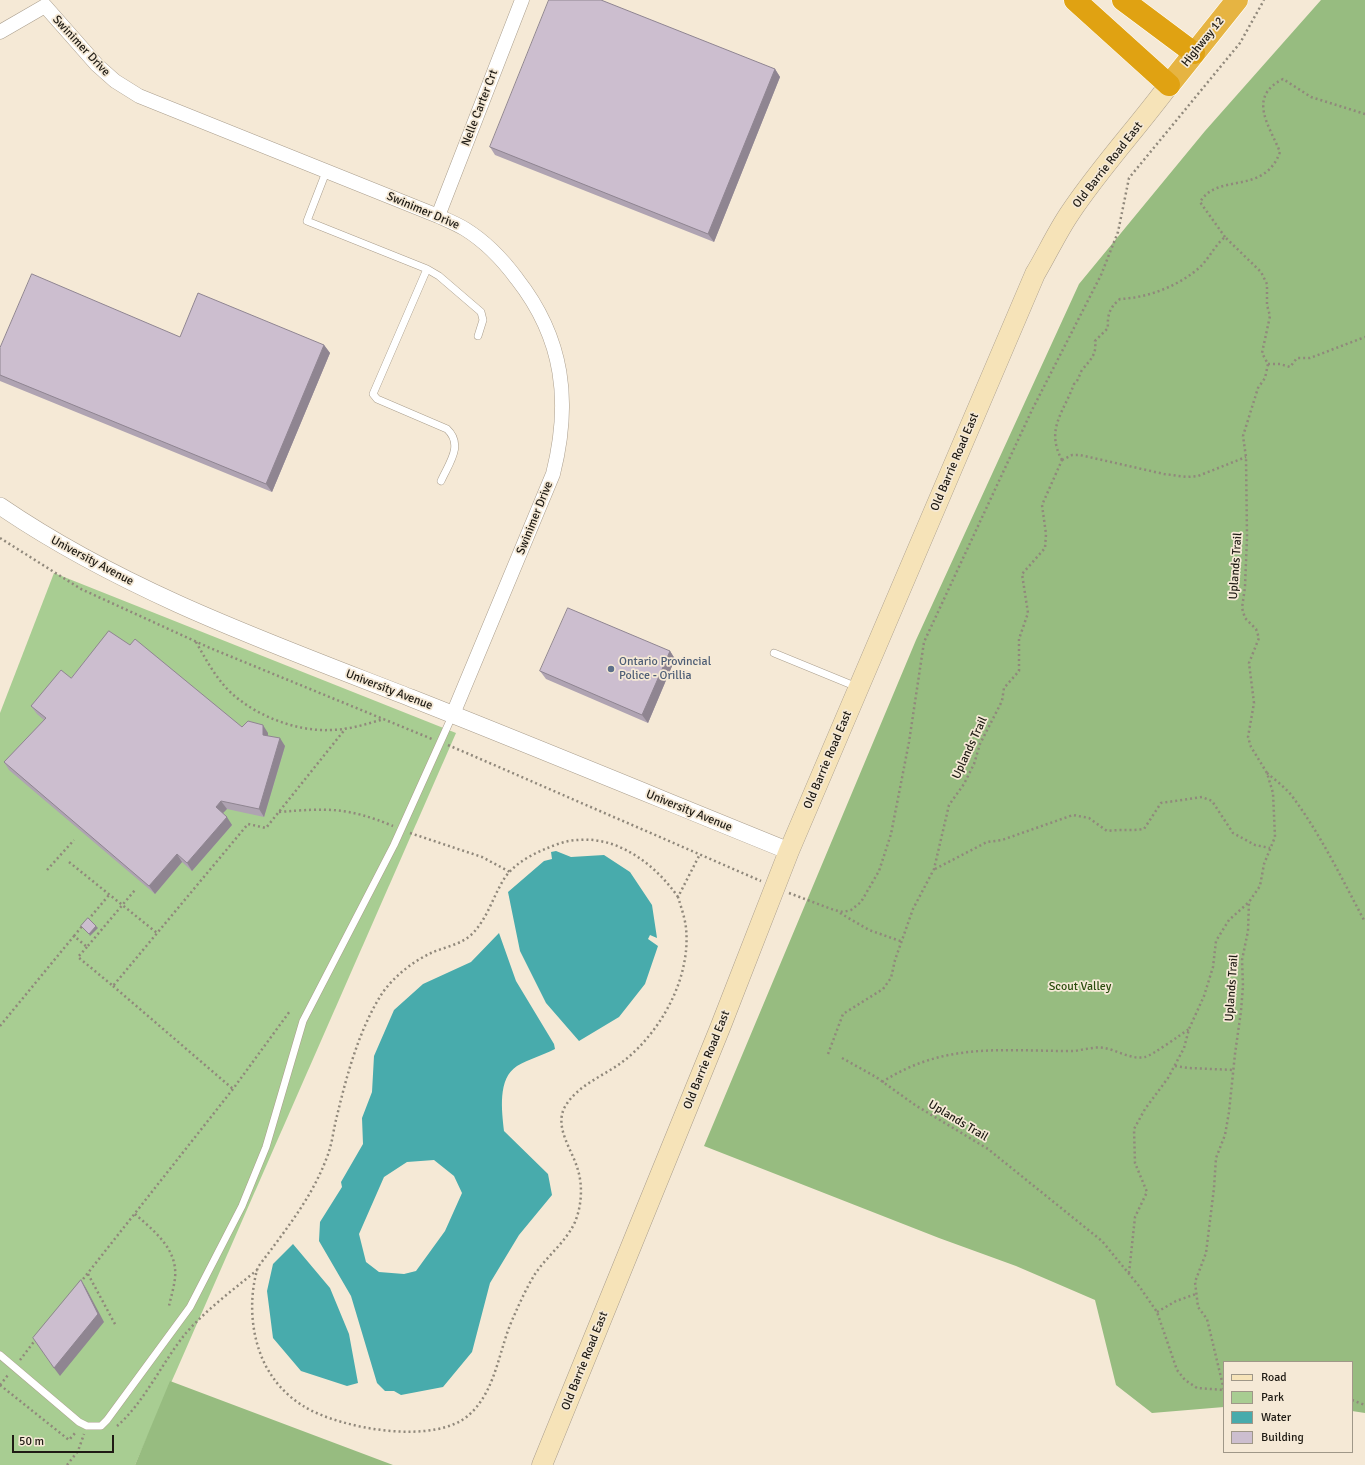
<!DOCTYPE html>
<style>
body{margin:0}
#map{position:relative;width:1365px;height:1465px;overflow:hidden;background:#f5e9d6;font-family:Signika,sans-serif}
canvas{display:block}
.legend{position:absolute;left:1223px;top:1361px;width:130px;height:92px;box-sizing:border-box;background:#f5e9d6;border:1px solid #9f9788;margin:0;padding:5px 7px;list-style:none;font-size:12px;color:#1f1b14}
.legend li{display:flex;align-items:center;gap:8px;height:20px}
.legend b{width:20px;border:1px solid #9f9788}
.scale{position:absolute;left:12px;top:1435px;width:102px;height:18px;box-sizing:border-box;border:2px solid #1f1b14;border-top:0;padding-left:5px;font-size:12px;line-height:14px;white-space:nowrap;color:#1f1b14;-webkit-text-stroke:3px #f5e9d6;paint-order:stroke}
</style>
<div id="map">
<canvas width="1365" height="1465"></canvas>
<ul class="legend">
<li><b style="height:5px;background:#f6e3b8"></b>Road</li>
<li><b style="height:11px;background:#a8cd92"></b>Park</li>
<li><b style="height:11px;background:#48abac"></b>Water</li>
<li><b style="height:11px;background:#ccbecf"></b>Building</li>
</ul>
<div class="scale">50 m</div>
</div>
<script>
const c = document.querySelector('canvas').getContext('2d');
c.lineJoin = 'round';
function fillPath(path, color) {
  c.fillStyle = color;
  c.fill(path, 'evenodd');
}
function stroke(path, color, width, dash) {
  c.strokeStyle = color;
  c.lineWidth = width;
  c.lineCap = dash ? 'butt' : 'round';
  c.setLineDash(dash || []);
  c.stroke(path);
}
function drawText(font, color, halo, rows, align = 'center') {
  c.font = font + ' Signika,sans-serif';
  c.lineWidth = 3.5;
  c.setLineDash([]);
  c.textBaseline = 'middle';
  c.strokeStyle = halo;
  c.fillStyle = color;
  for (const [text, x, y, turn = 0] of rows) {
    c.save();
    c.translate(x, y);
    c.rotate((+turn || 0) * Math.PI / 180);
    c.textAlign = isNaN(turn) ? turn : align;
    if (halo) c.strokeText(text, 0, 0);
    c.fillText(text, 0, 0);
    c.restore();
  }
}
fillPath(new Path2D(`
 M54 573 456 733 135 1465H0V713Z`), '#a8cd92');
fillPath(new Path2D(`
 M1321 0H1365V1413L1352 1411V1362H1224V1407L1152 1413 1116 1385 1095 1300 1016 1266 939 1238 704 1146 916 640 1079 284 1205 131Z
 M170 1381 393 1465H135Z`), '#97bc80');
fillPath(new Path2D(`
 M556 851 571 857 604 855 630 872 652 905 657 938 650 935 648 939 658 946 645 984 619 1017 579 1041 546 1003 520 951 508 892 544 861 552 859 551 852Z
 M499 933 516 981 554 1044 555 1049C543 1055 529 1059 517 1066 497 1079 502 1111 504 1131L548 1174 552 1195 519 1235 490 1283 472 1352 443 1387 401 1395 394 1391H385L377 1383 351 1296 319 1241 320 1222 342 1187 341 1182 363 1144 362 1118 372 1092 374 1056 394 1010 423 984 471 962ZM434 1160 454 1176 462 1193 445 1231 416 1271 404 1274 379 1272 366 1262 359 1234 384 1177 407 1162Z
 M293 1244 330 1288 349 1334 358 1383 347 1386 301 1371 273 1338 267 1291 273 1264Z`), '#48abac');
const service = new Path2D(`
 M326 172 307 221 427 269 439 276 481 312 483 320 478 336
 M427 269 373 394 377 399 447 429C464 445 449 463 441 481
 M774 653 857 687
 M0 1355 79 1422 87 1426H101L107 1420 190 1307 242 1206 266 1147 303 1021 394 845 453 714`);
const minor = new Path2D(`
 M0 32 45 6 97 65 115 81 139 96 438 216C447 220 457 224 465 229 486 242 503 260 517 279 564 339 571 402 553 474L453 714
 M438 216 522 0`);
const tertiary = new Path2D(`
 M0 506C126 592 270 643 411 698 538 748 663 800 789 851`);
const secondary = new Path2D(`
 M542 1465 720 1028 789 851 1035 274C1047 254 1057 232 1070 213 1100 168 1137 128 1169 85`);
const trunk = new Path2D(`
 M1169 85 1237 0`);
const motorway = new Path2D(`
 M1075 0 1169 85
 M1123 0 1194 53`);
stroke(service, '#aa9e8d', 8);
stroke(minor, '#aa9e8d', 15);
stroke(tertiary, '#aa9e8d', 18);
stroke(secondary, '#aa9e8d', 21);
stroke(trunk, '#fff', 23);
stroke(motorway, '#fff', 23);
stroke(new Path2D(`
 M1225 237 1200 202C1218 172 1264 196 1280 152 1269 125 1247 97 1283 79L1311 97 1365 114
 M1268 364H1280L1290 367 1297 358H1310L1365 337
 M1062 460C1045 429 1064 412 1074 384 1079 380 1079 375 1082 370 1090 360 1097 355 1095 341L1108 328C1107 315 1110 307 1120 299 1148 298 1181 285 1201 266 1210 257 1215 245 1225 237L1261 272 1267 284V305L1270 316 1262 353 1268 364 1265 378 1258 388 1243 436 1246 457 1247 537 1245 587 1242 608 1245 618 1256 629 1259 638 1249 663 1254 703 1248 737 1251 747 1267 773 1273 793 1275 837 1264 864 1260 886 1249 902 1248 931 1242 960 1243 986 1241 1011 1235 1054 1229 1112 1225 1135 1216 1158 1214 1188 1206 1253 1195 1282 1198 1307 1207 1319 1224 1390
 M1062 460 1072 455H1080L1164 474 1187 477 1198 476 1246 457
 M0 538 81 589 210 648 432 739
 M196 642C204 656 212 671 222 683 245 712 294 732 330 730 349 730 366 724 384 719
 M448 745 761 881
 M1267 773C1275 780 1285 787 1292 796 1321 835 1342 879 1365 922
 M279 812C327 808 347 807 393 826
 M410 833 482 857 510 872
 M69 862 157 933
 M935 869 987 842 1002 840 1073 815 1089 818 1107 831C1120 829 1132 831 1144 829L1161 803 1202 797 1212 801 1233 833 1255 845 1270 848
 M47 870 74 840
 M789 893 834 910 843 912 851 910 861 902 879 871 891 834 909 742 924 642 1032 410 1101 275 1118 232 1129 178 1240 43 1264 0
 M678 897C656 865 618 836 578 840 567 840 555 845 545 849 531 855 516 863 506 876 493 895 488 919 471 935 460 945 444 947 431 953 412 962 393 977 381 995 358 1032 346 1078 336 1120 333 1132 332 1145 327 1157 312 1198 284 1232 258 1267 247 1302 251 1348 274 1379 281 1389 294 1401 305 1407 341 1429 437 1446 470 1414 497 1389 499 1347 514 1316 520 1302 527 1287 535 1274 547 1256 566 1242 575 1222 582 1205 583 1184 577 1167 571 1148 553 1125 566 1105 579 1084 606 1075 625 1060 662 1030 691 977 686 928 685 918 681 907 678 897L700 854
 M840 913 869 930 903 942
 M88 920 109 895
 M74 936 83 925
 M87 947 78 957 113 986 248 824 266 828 346 728
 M113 986 233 1089
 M0 1026 74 936 87 947 135 890
 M828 1054 843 1014 883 989 891 978 895 960 913 909 934 869 949 805 964 784 974 764 980 744 1002 701 1004 688 1019 671V639L1028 613 1022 574 1045 548 1046 534 1042 505 1062 460
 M842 1058 876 1077 915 1105 988 1149 1102 1241 1139 1286 1157 1312 1177 1370 1185 1380 1197 1388 1224 1390
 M1175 1066 1189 1068 1234 1070
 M882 1082C945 1042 1000 1051 1071 1051 1081 1051 1093 1046 1104 1048 1117 1050 1131 1060 1145 1057 1153 1055 1180 1035 1189 1029
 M135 1214C154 1231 178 1249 175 1278 174 1287 171 1297 169 1306
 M1129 1273 1135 1217 1147 1192 1135 1163 1134 1129 1145 1109 1168 1078 1184 1048 1189 1029 1204 996 1213 967 1216 941 1229 920 1249 902
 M88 1274 116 1326
 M80 1283 233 1089 290 1011
 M1157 1312 1176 1301 1196 1294
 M20 1360 36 1339
 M0 1385 8 1375
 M0 1385 69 1440 76 1432
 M1352 1400 1365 1405
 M117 1426C144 1403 163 1361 186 1333 207 1309 233 1290 257 1270
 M67 1465 78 1451 84 1434`), '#90887b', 2.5, [2, 3]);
stroke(service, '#fff', 7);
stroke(minor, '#fff', 14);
stroke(tertiary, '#fff', 17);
stroke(secondary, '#f6e3b8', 20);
stroke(trunk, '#e6b442', 22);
stroke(motorway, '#e0a212', 22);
fillPath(new Path2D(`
 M775 69 780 77 714 242 495 155 490 147Z
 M180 337 324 345 330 353 272 492 0 381V348Z
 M670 651 675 659 648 723 546 679 540 671Z
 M71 678 242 727 268 733V736L285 746 264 817 227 809 223 813 232 825 192 871 182 862 155 894 9 770 4 762 44 720 37 714 31 706Z`), '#afa3b2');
fillPath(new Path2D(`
 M775 69 780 77 714 242 708 234Z
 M324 345 330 353 272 492 266 484Z
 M670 651 675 659 648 723 642 715Z
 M263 725 268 733V743L263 735Z
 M280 738 285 746 264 817 259 809Z
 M221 801 227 809 221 815 216 807Z
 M227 817 232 825 192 871 187 863Z
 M177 854 182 862 155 894 149 886Z
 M96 926 98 928 90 936 89 934Z
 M81 1280 86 1288 104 1322 60 1376 54 1368Z`), '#8f8591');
const building = new Path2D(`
 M549 0H601L775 69 708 234 490 147Z
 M32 274 180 337 198 293 324 345 266 484 0 375V348Z
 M568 608 670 651 642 715 540 671Z
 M109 631 130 645 135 639 242 727 248 721 263 725V735L280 738 259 809 221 801 216 807 227 817 187 863 177 854 149 886 4 762 46 718 31 706 61 670 71 678Z
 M88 918 96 926 89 934 81 926Z
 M81 1280 98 1314 54 1368 33 1338Z`);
fillPath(building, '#ccbecf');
stroke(building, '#8f8591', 1);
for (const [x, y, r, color] of [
 [611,669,4,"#5c6f8a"]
]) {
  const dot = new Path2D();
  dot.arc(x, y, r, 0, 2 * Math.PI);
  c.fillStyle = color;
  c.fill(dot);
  stroke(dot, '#f5e9d6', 1.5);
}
drawText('12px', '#1f1b14', '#f5e9d6', [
 ["Highway 12",1203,42,-51],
 ["Swinimer Drive",81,46,47],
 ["Nelle Carter Crt",480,108,-69],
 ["Old Barrie Road East",1108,165,-52],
 ["Swinimer Drive",423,211,23],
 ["Old Barrie Road East",955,462,-67],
 ["Swinimer Drive",535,518,-68],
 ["University Avenue",92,561,28],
 ["Uplands Trail",1236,566,-86],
 ["University Avenue",389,690,21],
 ["Uplands Trail",970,748,-65],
 ["Old Barrie Road East",828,760,-67],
 ["University Avenue",689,811,22],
 ["Uplands Trail",1232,988,-86],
 ["Old Barrie Road East",707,1060,-68],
 ["Uplands Trail",958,1121,31],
 ["Old Barrie Road East",585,1361,-68]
]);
drawText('12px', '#4e5e75', '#f5e9d6', [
 ["Ontario Provincial",619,662],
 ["Police - Orillia",619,676]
], 'left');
drawText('12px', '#2b4d0e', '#f5e9d6', [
 ["Scout Valley",1080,987]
]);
</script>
